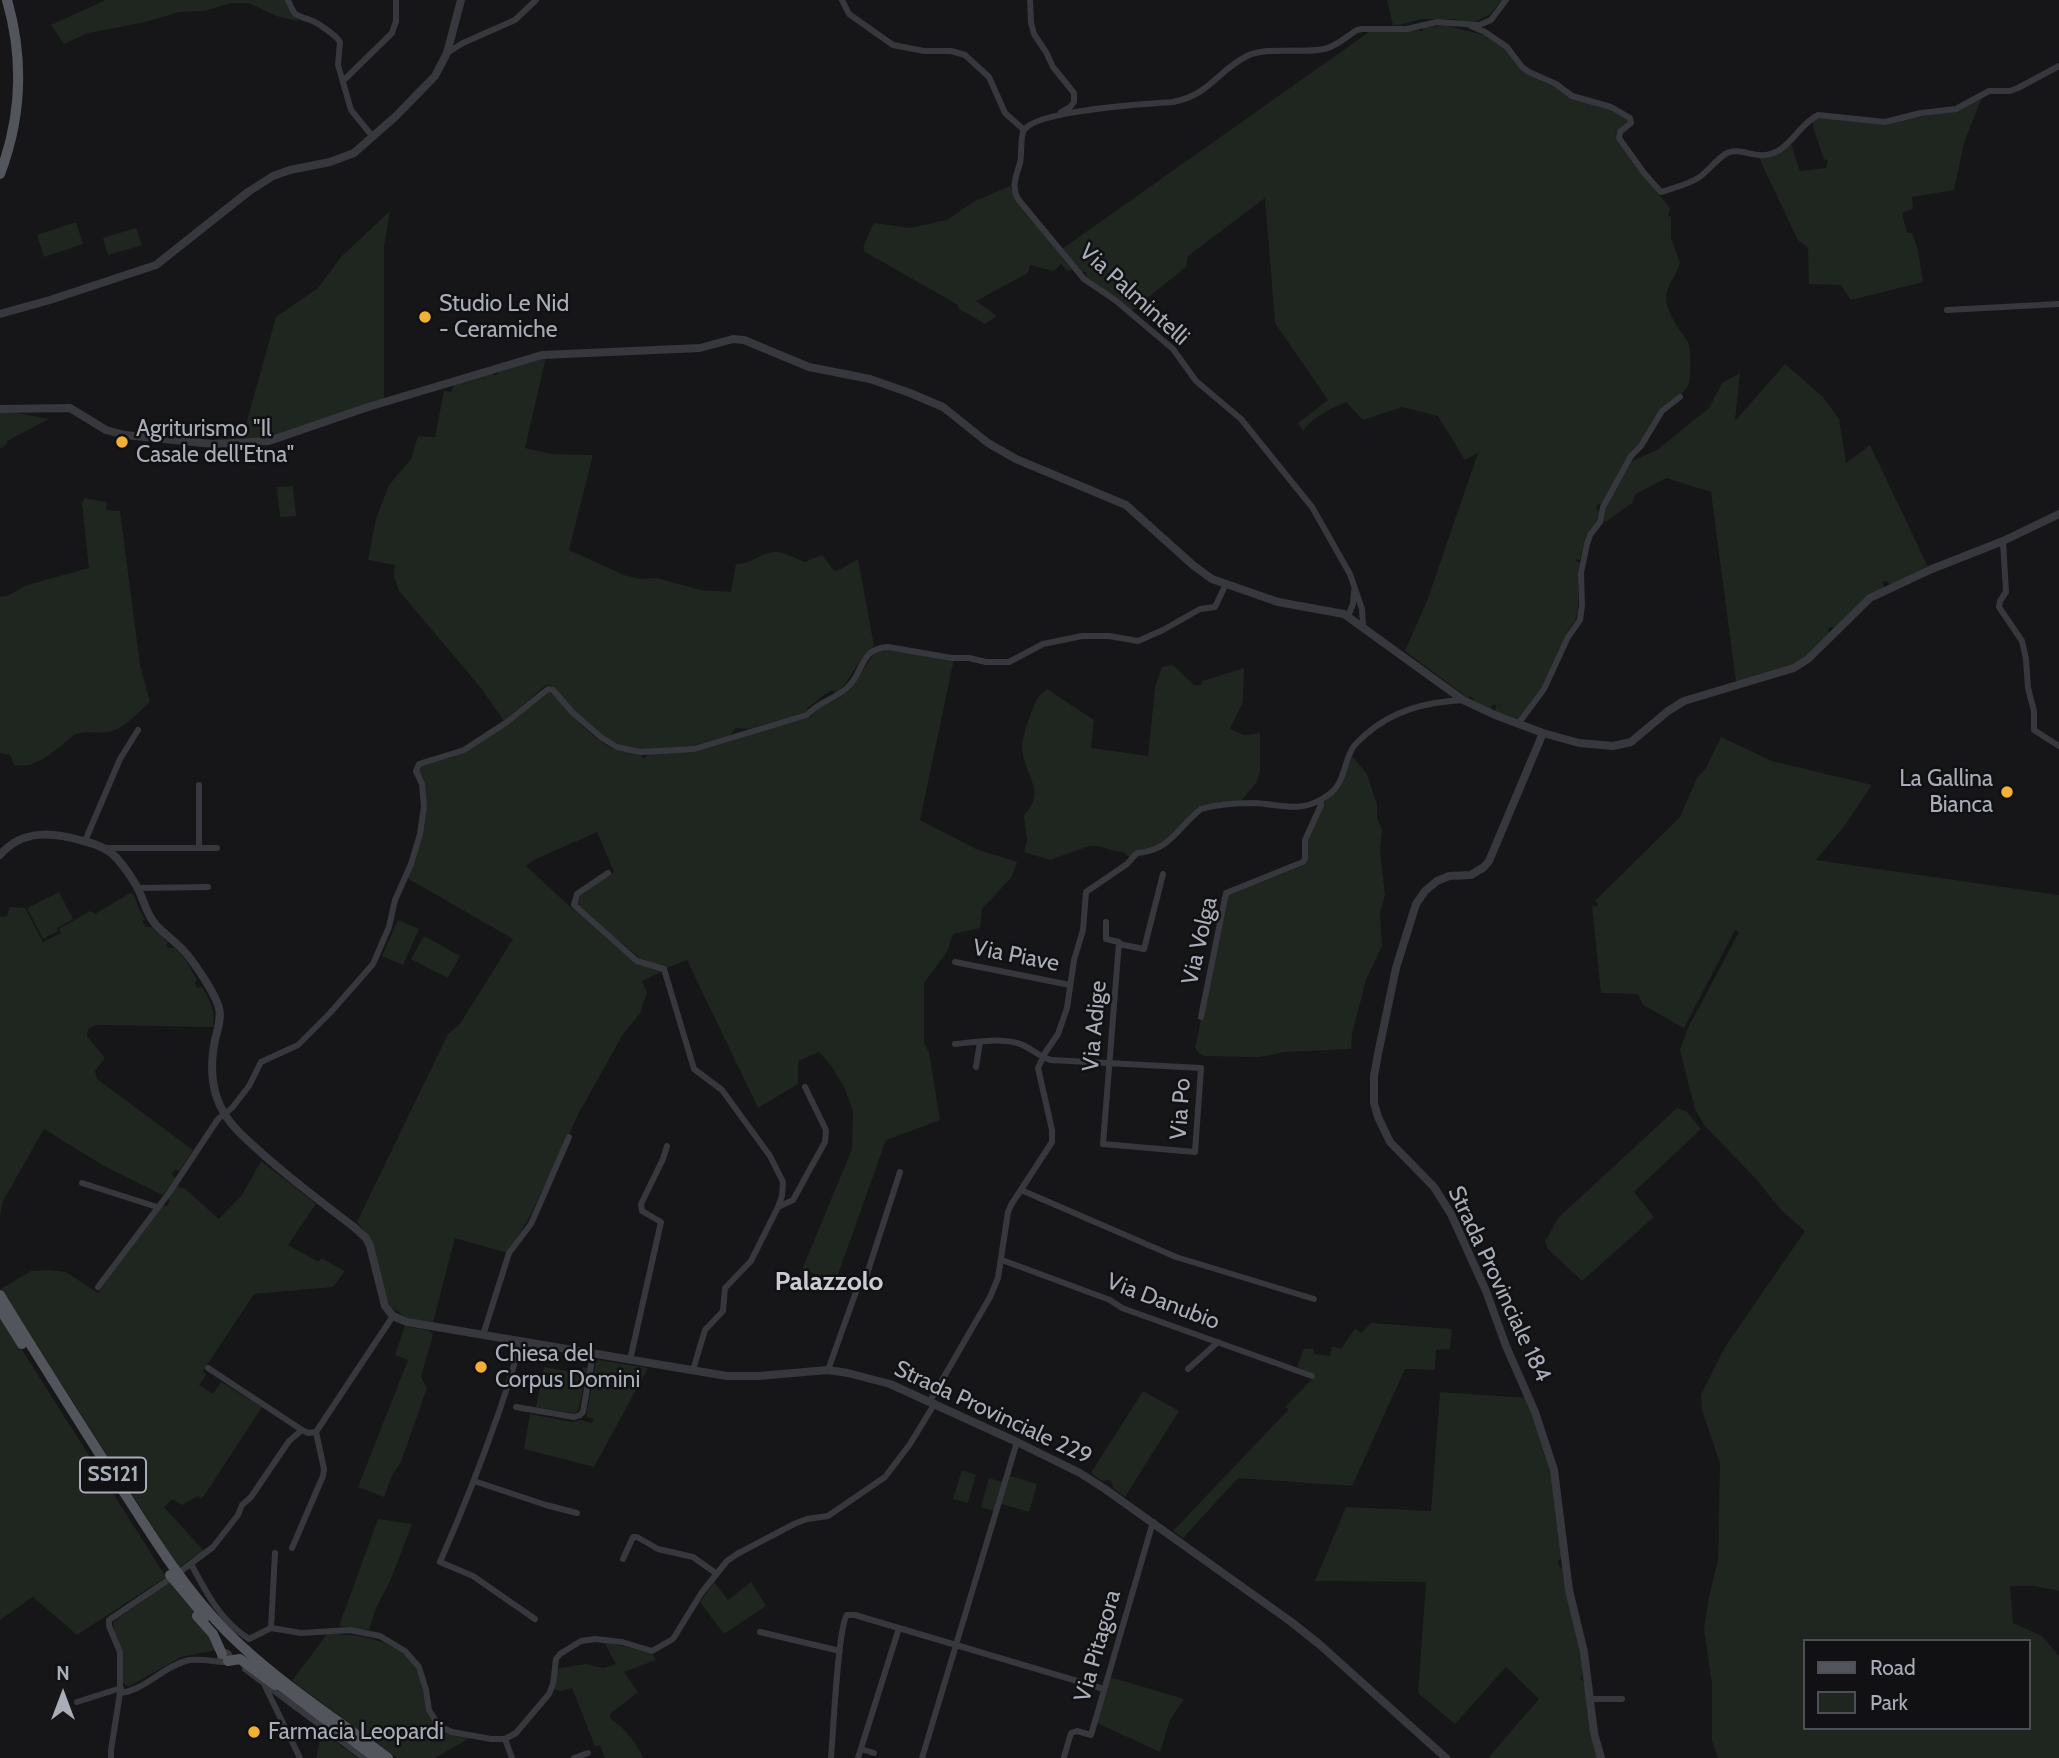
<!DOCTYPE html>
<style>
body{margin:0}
#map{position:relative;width:2059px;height:1758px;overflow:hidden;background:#161618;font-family:Cabin,sans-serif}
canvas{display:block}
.legend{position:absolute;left:1803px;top:1639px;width:228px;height:91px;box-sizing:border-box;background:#111113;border:2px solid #4d4f55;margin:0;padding:9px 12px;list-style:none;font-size:21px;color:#a8adb8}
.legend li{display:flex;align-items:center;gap:14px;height:35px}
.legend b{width:35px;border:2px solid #4d4f55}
.north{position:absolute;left:28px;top:1660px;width:70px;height:70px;-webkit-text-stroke:5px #111113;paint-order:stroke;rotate:0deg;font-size:19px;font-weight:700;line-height:28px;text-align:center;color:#a8adb8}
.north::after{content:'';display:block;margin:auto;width:24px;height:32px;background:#a8adb8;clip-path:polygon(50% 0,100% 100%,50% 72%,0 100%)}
</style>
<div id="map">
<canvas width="2059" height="1758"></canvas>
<ul class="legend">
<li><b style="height:9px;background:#53555c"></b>Road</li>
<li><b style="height:19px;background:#1e261f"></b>Park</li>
</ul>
<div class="north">N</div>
</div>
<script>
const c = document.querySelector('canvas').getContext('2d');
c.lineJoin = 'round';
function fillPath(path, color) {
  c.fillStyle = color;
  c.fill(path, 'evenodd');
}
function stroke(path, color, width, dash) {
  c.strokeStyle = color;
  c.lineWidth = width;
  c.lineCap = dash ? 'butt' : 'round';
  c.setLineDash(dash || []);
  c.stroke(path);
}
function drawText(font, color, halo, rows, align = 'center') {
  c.font = font + ' Cabin,sans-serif';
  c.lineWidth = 5;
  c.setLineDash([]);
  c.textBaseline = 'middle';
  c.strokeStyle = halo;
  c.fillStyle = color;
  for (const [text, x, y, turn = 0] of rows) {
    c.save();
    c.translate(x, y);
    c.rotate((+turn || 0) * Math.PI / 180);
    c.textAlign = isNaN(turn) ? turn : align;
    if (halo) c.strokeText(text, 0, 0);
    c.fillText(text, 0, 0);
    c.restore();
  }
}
fillPath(new Path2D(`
 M106 0H286L288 8 298 21 276 16 249 3H231L205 11 180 12 141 23 88 33 64 44 51 25Z
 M1387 0H1502L1489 15 1476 21 1464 22 1453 19H1421L1400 25H1393Z
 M1444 25 1484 35 1506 48 1524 71 1547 84 1609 108 1629 119 1628 124 1615 133 1643 174 1670 208 1668 217 1671 216V238L1680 263C1676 277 1663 289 1667 304 1670 318 1680 330 1688 342 1691 347 1691 379 1689 384 1686 391 1676 399 1669 402L1601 504H1598L1596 509 1599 511 1596 523 1586 536 1580 560 1576 559V561L1580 563 1578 572V611L1575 621 1568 630 1542 686 1519 719 1495 711 1496 705H1492L1491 710 1473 702 1474 699 1470 696 1468 698 1405 651 1427 601 1478 453 1465 460 1438 416 1402 407 1363 420 1346 402C1329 410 1314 416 1303 431L1298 423 1328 400 1275 323 1265 198 1188 256 1186 267 1131 311 1086 276V272H1082L1062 249 1369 32H1402L1419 30 1420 31H1423V28Z
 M1982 97 1964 143 1954 190 1912 197 1913 209 1902 213 1907 233H1912L1918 250 1923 282 1851 300 1841 285 1809 284 1808 248 1798 240 1759 158 1791 144 1800 171 1826 168 1828 161 1824 159 1813 127V120L1817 117 1878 123 1955 111Z
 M1010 186 1013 194 1072 270 1067 271 1061 264 1054 271 1030 265 1028 273 976 301 997 316 985 324 958 308V305L865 252 863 248 872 226 875 223 909 228 947 220 973 202Z
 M390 211 384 246V398L273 437 215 440 245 428 276 317 318 288 341 257Z
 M76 222 83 244 44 257 37 235Z
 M136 228 142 245 108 255 103 238Z
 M546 357 525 448 552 454 593 455 569 550 624 575 640 579 656 578 701 590 731 592 736 564C752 564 763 551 776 552 786 553 797 559 805 562L822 555 834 571 841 569 858 559 874 646C857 658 853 679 836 694L832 690C824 693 816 703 807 708V713L749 729 736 728 729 736 692 746 643 750 618 744 607 739 574 712 551 685H546L504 721 481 688 399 591 394 576 395 565 368 560 376 519 389 485 411 459 418 436 435 437 444 391 451 392 454 385 493 373 494 375H497L499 371Z
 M1785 364 1823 397 1839 419 1846 463 1870 445 1928 567 1891 585 1887 581 1883 582 1884 588 1835 628 1831 627 1828 630 1829 633 1805 657 1793 665 1736 682 1711 492 1666 478 1636 494 1632 503 1607 521 1603 522 1606 506 1632 461 1657 450 1709 408 1722 383 1740 373 1735 421Z
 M0 413H17L49 419 7 441V444L0 449Z
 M293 486 296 516 280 517 277 487Z
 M84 498 107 502 106 510 120 511 140 665 150 702C137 713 125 729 108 732 96 734 86 730 74 735 57 748 37 770 14 765L10 755 0 753V597L7 596 27 585 89 568 82 504Z
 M876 650H892L954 659 920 820 976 849 1017 862 1011 878 982 909 980 928 953 934 947 952 924 983V1043L929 1052 940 1120 886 1140 836 1280 802 1270 852 1149 853 1111 844 1087 832 1067 819 1052 798 1061V1084L758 1108 687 960 667 968 641 959 577 906 576 903 578 897 614 872 597 832 534 860 526 866 564 901 628 956 663 971 642 981 647 993 640 1013 623 1034 580 1111 529 1218 507 1253 455 1238 433 1322 431 1324 407 1318 391 1307 386 1296 371 1239 357 1222 448 1034 460 1024 513 939 407 878 424 822 418 772 420 766 465 752 546 692H552C567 709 588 735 608 746 619 751 630 753 641 755L642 758H645L648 754C700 751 761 731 811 717L812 711 838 699 851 689Z
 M1173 665 1194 685H1201L1202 681 1244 668 1243 702 1230 729 1244 735 1260 733V772L1256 783 1241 801 1202 806 1170 839 1129 857 1123 852 1115 851 1098 846H1089L1050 860 1024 852 1027 841 1024 815C1047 792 1025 776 1022 749 1021 740 1031 711 1036 701 1038 696 1043 693 1047 689L1094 720 1091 748 1148 756 1155 688 1162 667Z
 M1721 737 1772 761 1872 785 1843 828 1816 860 2059 895V1591L2035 1586H2010L2013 1623 2042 1636 2059 1656V1758H1718L1712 1741V1684L1704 1629 1709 1597 1718 1560 1720 1463 1702 1410 1701 1395 1725 1347 1805 1231 1781 1210 1756 1179 1704 1125 1695 1109 1686 1074 1680 1050 1687 1030 1739 932 1735 930 1684 1028 1643 1005 1638 994 1601 993 1592 906H1597L1598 904 1595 901 1680 817 1697 778 1706 768ZM1805 1641H2029V1728H1805Z
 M1352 756 1367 774 1377 805V817L1382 830 1380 850 1385 895 1380 913 1382 946 1366 980 1352 1034 1351 1049 1285 1052 1259 1057 1205 1056 1199 1053 1195 1048 1228 895 1305 865 1307 862 1308 840 1325 800 1340 788Z
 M59 892 73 919 57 928 58 931 43 939 27 908Z
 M130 893 134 895 140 911 145 920 142 921 146 927H151L168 942 166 946 169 948H175L185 959 197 980 195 983 197 988 202 987C210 1000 216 1011 213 1027L96 1025 88 1029 87 1036 105 1058 95 1071 97 1079 193 1150 179 1171 175 1170 172 1173 175 1179 163 1195 104 1166 44 1129 3 1201 0 1216V917L7 916 10 907 25 908 43 942 61 933 59 929 90 911 95 914Z
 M398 920 419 929 403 965 382 956Z
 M424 936 460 956 448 978 411 959Z
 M1677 1108 1686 1111 1701 1129 1634 1192 1654 1217 1582 1281 1548 1249 1545 1242 1558 1218Z
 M261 1161 316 1204 288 1245 319 1262 321 1258 345 1271 333 1287 254 1294 203 1371 206 1375 199 1385 213 1394 221 1382 262 1407 202 1499 198 1496 182 1505 172 1499 164 1507 205 1552 192 1558 179 1568 1 1289 31 1271 49 1270 66 1272 98 1293 140 1232 163 1205 167 1206 170 1201 168 1198 176 1186 185 1189 219 1219 242 1195Z
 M0 1315 166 1577 77 1635 33 1597 0 1620Z
 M1371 1323 1452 1329 1450 1349 1436 1350 1435 1370 1405 1369 1352 1486 1238 1478 1183 1538 1173 1531 1289 1409 1285 1407 1316 1375 1297 1367 1304 1349H1314V1354L1330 1356 1332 1346 1341 1349 1355 1329 1361 1333Z
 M405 1326 430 1331 433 1335 421 1377 427 1388 401 1462 393 1473 384 1497 358 1487 408 1360 395 1355Z
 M598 1360 648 1368 594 1467 524 1449 530 1414 572 1422 580 1420 592 1423 594 1419 586 1417 596 1362Z
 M544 1367 578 1373 580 1369 588 1367 578 1411 574 1413 536 1407Z
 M1143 1391 1179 1411 1125 1497 1113 1488 1112 1483 1109 1480 1102 1481 1091 1473Z
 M1440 1392 1527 1398 1551 1470 1562 1558 1558 1561 1559 1566 1563 1570 1584 1670 1580 1679 1585 1683 1598 1758H1488L1539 1699 1506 1667 1455 1724 1418 1693 1426 1582 1315 1581 1346 1507 1431 1511Z
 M962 1470 976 1475 968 1503 953 1499Z
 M1010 1476 1037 1484 1029 1512 1001 1504Z
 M989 1478 1002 1482 994 1511 981 1507Z
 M378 1519 412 1524 391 1579 376 1608 369 1630 339 1626Z
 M169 1582 214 1637 217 1650 181 1657 128 1687 123 1683 113 1622Z
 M714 1582 728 1600 751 1582 766 1606 724 1634 700 1602Z
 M327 1634C356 1633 400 1640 416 1668 418 1673 420 1678 421 1684 425 1695 424 1710 432 1720 441 1734 456 1736 470 1738L435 1758H397L292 1681Z
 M604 1642 652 1653 656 1660 624 1672 638 1692 610 1714V1718C624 1728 636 1741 643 1758H605L600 1745 595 1746 572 1688 561 1691 553 1689 557 1670 560 1668 586 1664 603 1668 616 1664Z
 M1110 1677 1184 1699 1170 1720 1160 1752 1097 1723Z
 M322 1732 358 1758H316Z`), '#1e261f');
stroke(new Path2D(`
 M288 0C296 20 296 14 313 21 321 25 330 32 337 38L340 42 338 65 351 110 373 137
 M842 0 849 14 893 45 924 51H951L965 55 989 77 1005 113 1024 130
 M1030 0 1031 23 1034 34 1046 52 1053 67 1074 93V102L1070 107 1061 112
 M1471 26 1485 32 1507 47 1522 67 1529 72 1556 84 1572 96 1611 107 1630 118 1631 123 1620 132 1619 138 1644 173 1661 192C1673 188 1687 185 1698 178 1708 172 1716 159 1727 153 1743 146 1759 164 1781 149 1795 139 1802 123 1818 115L1885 122 1921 113 1956 109 1989 91H2010L2018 88 2059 66
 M447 53 463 43 515 20 536 0
 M343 81 392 33 396 21V0
 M1947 310 2059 304
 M2003 541 2006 592 2000 601 1999 607 2022 641 2026 659 2028 688 2034 711V730L2059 746
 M1348 616 1353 604 1354 591
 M1363 626 1362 609 1350 574 1312 507 1299 491 1241 419 1196 381 1173 349 1115 300 1084 279 1018 199C1011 187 1016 176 1020 163 1022 155 1020 136 1024 130 1037 110 1147 104 1173 102 1210 95 1217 71 1247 56 1268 46 1301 54 1324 49 1336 47 1347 36 1357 30L1362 29H1407L1437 22 1479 25 1491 20 1506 0
 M1518 724 1544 689 1568 637 1580 620 1582 605 1581 573 1587 544 1590 535 1600 522 1603 507 1631 456 1641 446 1662 411 1680 397
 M85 841 120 759 138 730
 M106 848H217
 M199 848V785
 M608 873 577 894 574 905 637 961 664 969 694 1069 722 1090 770 1156 783 1182 782 1196 778 1207
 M137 888 208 887
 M1119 944 1144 949 1163 874
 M955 962 1070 985
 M1201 1017 1226 893 1303 862 1305 859V840L1321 805V800
 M955 1044C975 1042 997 1038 1017 1043 1030 1046 1038 1057 1051 1060L1201 1068 1195 1152 1103 1144 1119 942 1106 939V922
 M976 1067 980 1042
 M82 1183 157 1207
 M1021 1190 1176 1257 1314 1299
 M1002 1260 1110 1300 1122 1308 1312 1376
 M98 1287 169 1193 218 1119 232 1108 249 1086 261 1062 298 1045 330 1013 373 964 389 927 395 900 411 864 420 834 424 806 422 784 416 771 419 764 464 750 507 722 548 689 553 690 573 713 602 738 617 747 640 752 694 749 807 715C818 702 836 699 848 687 864 672 860 648 888 647L952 658H969L986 662H1009L1043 644 1082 636H1109L1138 641 1163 630 1200 609 1215 607 1226 584
 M483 1335 509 1253 531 1224 569 1137
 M519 1341C516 1365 507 1387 500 1409 482 1461 462 1512 440 1562L473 1576 535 1619
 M630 1360 661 1222 642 1211 641 1204 663 1159 667 1146
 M208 1368 302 1430 308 1433 316 1432
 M1188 1369 1218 1342
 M693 1370 705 1330 723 1311 725 1288 751 1261 778 1207 793 1200 825 1142 826 1130 805 1087
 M828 1370 857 1289 867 1274 900 1172
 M930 1401 990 1297 998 1278 1008 1212 1011 1205 1052 1142V1130L1038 1068 1045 1053 1058 1034 1067 1008 1074 960 1083 930 1086 892 1127 864 1137 853C1170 851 1178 827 1201 809 1218 804 1238 803 1254 803 1279 804 1299 813 1322 799 1345 786 1341 772 1351 751 1354 744 1360 740 1365 735 1393 710 1427 702 1463 700
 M516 1407 574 1417 580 1415 583 1412 593 1354
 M474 1481 546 1505 577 1513
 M292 1548 323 1476 324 1469 316 1432 393 1316
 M623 1559 633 1537H637L658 1549 693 1557 717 1574
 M191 1564C206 1592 221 1622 249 1639L271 1628 301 1633 350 1630 380 1636 405 1651 419 1667 426 1690 429 1710 439 1726 452 1732 491 1739H505L516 1733 549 1694 553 1684 556 1659 560 1654 581 1641 595 1639 622 1642 652 1651 673 1639 702 1592 727 1561 737 1554 794 1524 807 1519 828 1516 885 1477 910 1444 935 1403
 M181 1571 213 1547 238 1515 242 1505 251 1497 289 1441 302 1430
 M271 1628 275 1553
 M760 1632 840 1651
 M220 1657a5 5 0 1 1 10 0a5 5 0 1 1-10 0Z
 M245 1669 364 1758
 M265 1686 300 1758
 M120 1693V1652L109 1626V1620L168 1580
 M1590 1699H1622
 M77 1702 121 1688
 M505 1739 512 1758
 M861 1749 874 1753
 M1064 1757 1071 1733 1077 1731 1091 1735 1153 1522
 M111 1758V1750L120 1693C146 1690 164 1665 190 1660 200 1659 212 1661 223 1662
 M574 1758 588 1753
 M831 1758C833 1735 838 1626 847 1615H855L1104 1689
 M858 1758 899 1628
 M922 1758 1017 1442`), '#37383d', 6);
stroke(new Path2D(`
 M0 314 50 300 156 265 248 192 273 176 290 170 330 162 354 153 396 116 435 76 447 53 461 0
 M0 409 70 408 106 430 125 435 213 444 269 441 368 407 542 355 700 348 733 339 744 340 809 367 870 379 910 393 943 407 988 443 1016 459 1126 505 1194 566 1212 579 1278 602 1344 614 1463 700 1495 715 1543 733 1579 743 1613 746 1631 742 1668 711 1684 701 1794 668 1808 659 1870 598 1932 569 2003 541 2059 514
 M1543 733 1489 861 1484 867 1471 875 1449 876 1437 881 1425 891 1416 904 1396 968 1378 1054 1374 1076V1103L1378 1117 1390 1142 1434 1187 1451 1214 1486 1291 1506 1346 1535 1412 1554 1470 1569 1590 1584 1652 1594 1733 1601 1758
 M0 855C22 829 53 832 83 841 97 844 110 849 119 861 126 869 132 878 137 887 144 900 146 914 156 925 164 934 175 941 183 950 193 960 216 995 219 1008 222 1020 216 1033 214 1045 210 1069 212 1095 226 1116 233 1128 245 1138 255 1147 286 1176 320 1201 354 1227L366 1238 370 1246 385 1306 393 1316 407 1322 727 1376H758L828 1370 848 1373 890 1384 1017 1442 1080 1473 1105 1489 1290 1621 1319 1644 1446 1758`), '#37383d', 8);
stroke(new Path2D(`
 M0 174C22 116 24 59 7 0
 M0 1295C37 1356 75 1415 113 1475 148 1529 180 1584 225 1630 273 1679 334 1717 388 1758
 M0 1309 22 1344
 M170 1575 205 1617
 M197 1616 213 1634 222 1654
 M228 1661 240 1659 275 1685
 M272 1679 376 1758`), '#53555c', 10);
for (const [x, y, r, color] of [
 [425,317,7,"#f2b134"],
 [122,442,7,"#f2b134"],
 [2007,792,7,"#f2b134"],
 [481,1367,7,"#f2b134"],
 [254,1732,7,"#f2b134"]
]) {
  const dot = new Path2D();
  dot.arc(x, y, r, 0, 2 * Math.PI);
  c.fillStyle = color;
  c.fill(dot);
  stroke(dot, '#111113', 2.5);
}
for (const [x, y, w] of [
 [113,1475,66]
]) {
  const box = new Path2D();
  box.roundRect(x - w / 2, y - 17.5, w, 35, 5);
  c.fillStyle = '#111113';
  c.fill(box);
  stroke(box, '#a8adb8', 2);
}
drawText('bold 21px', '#a8adb8', null, [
 ["SS121",113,1475]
]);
drawText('23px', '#a8adb8', '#111113', [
 ["Via Palmintelli",1134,295,42],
 ["Via Volga",1200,941,-77],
 ["Via Piave",1016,956,11],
 ["Via Adige",1095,1026,-85],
 ["Via Po",1181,1109,-86],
 ["Strada Provinciale 184",1499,1284,65],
 ["Via Danubio",1163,1302,21],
 ["Strada Provinciale 229",993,1413,25],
 ["Via Pitagora",1098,1646,-74]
]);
drawText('23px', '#a8adb8', '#111113', [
 ["Studio Le Nid",439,304],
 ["- Ceramiche",439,330],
 ["Agriturismo \"Il",136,429],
 ["Casale dell'Etna\"",136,455],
 ["La Gallina",1993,779,"right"],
 ["Bianca",1993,805,"right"],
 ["Chiesa del",495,1354],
 ["Corpus Domini",495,1380],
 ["Farmacia Leopardi",268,1732]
], 'left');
drawText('bold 26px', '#c9ccd4', '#111113', [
 ["Palazzolo",829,1282]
]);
</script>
